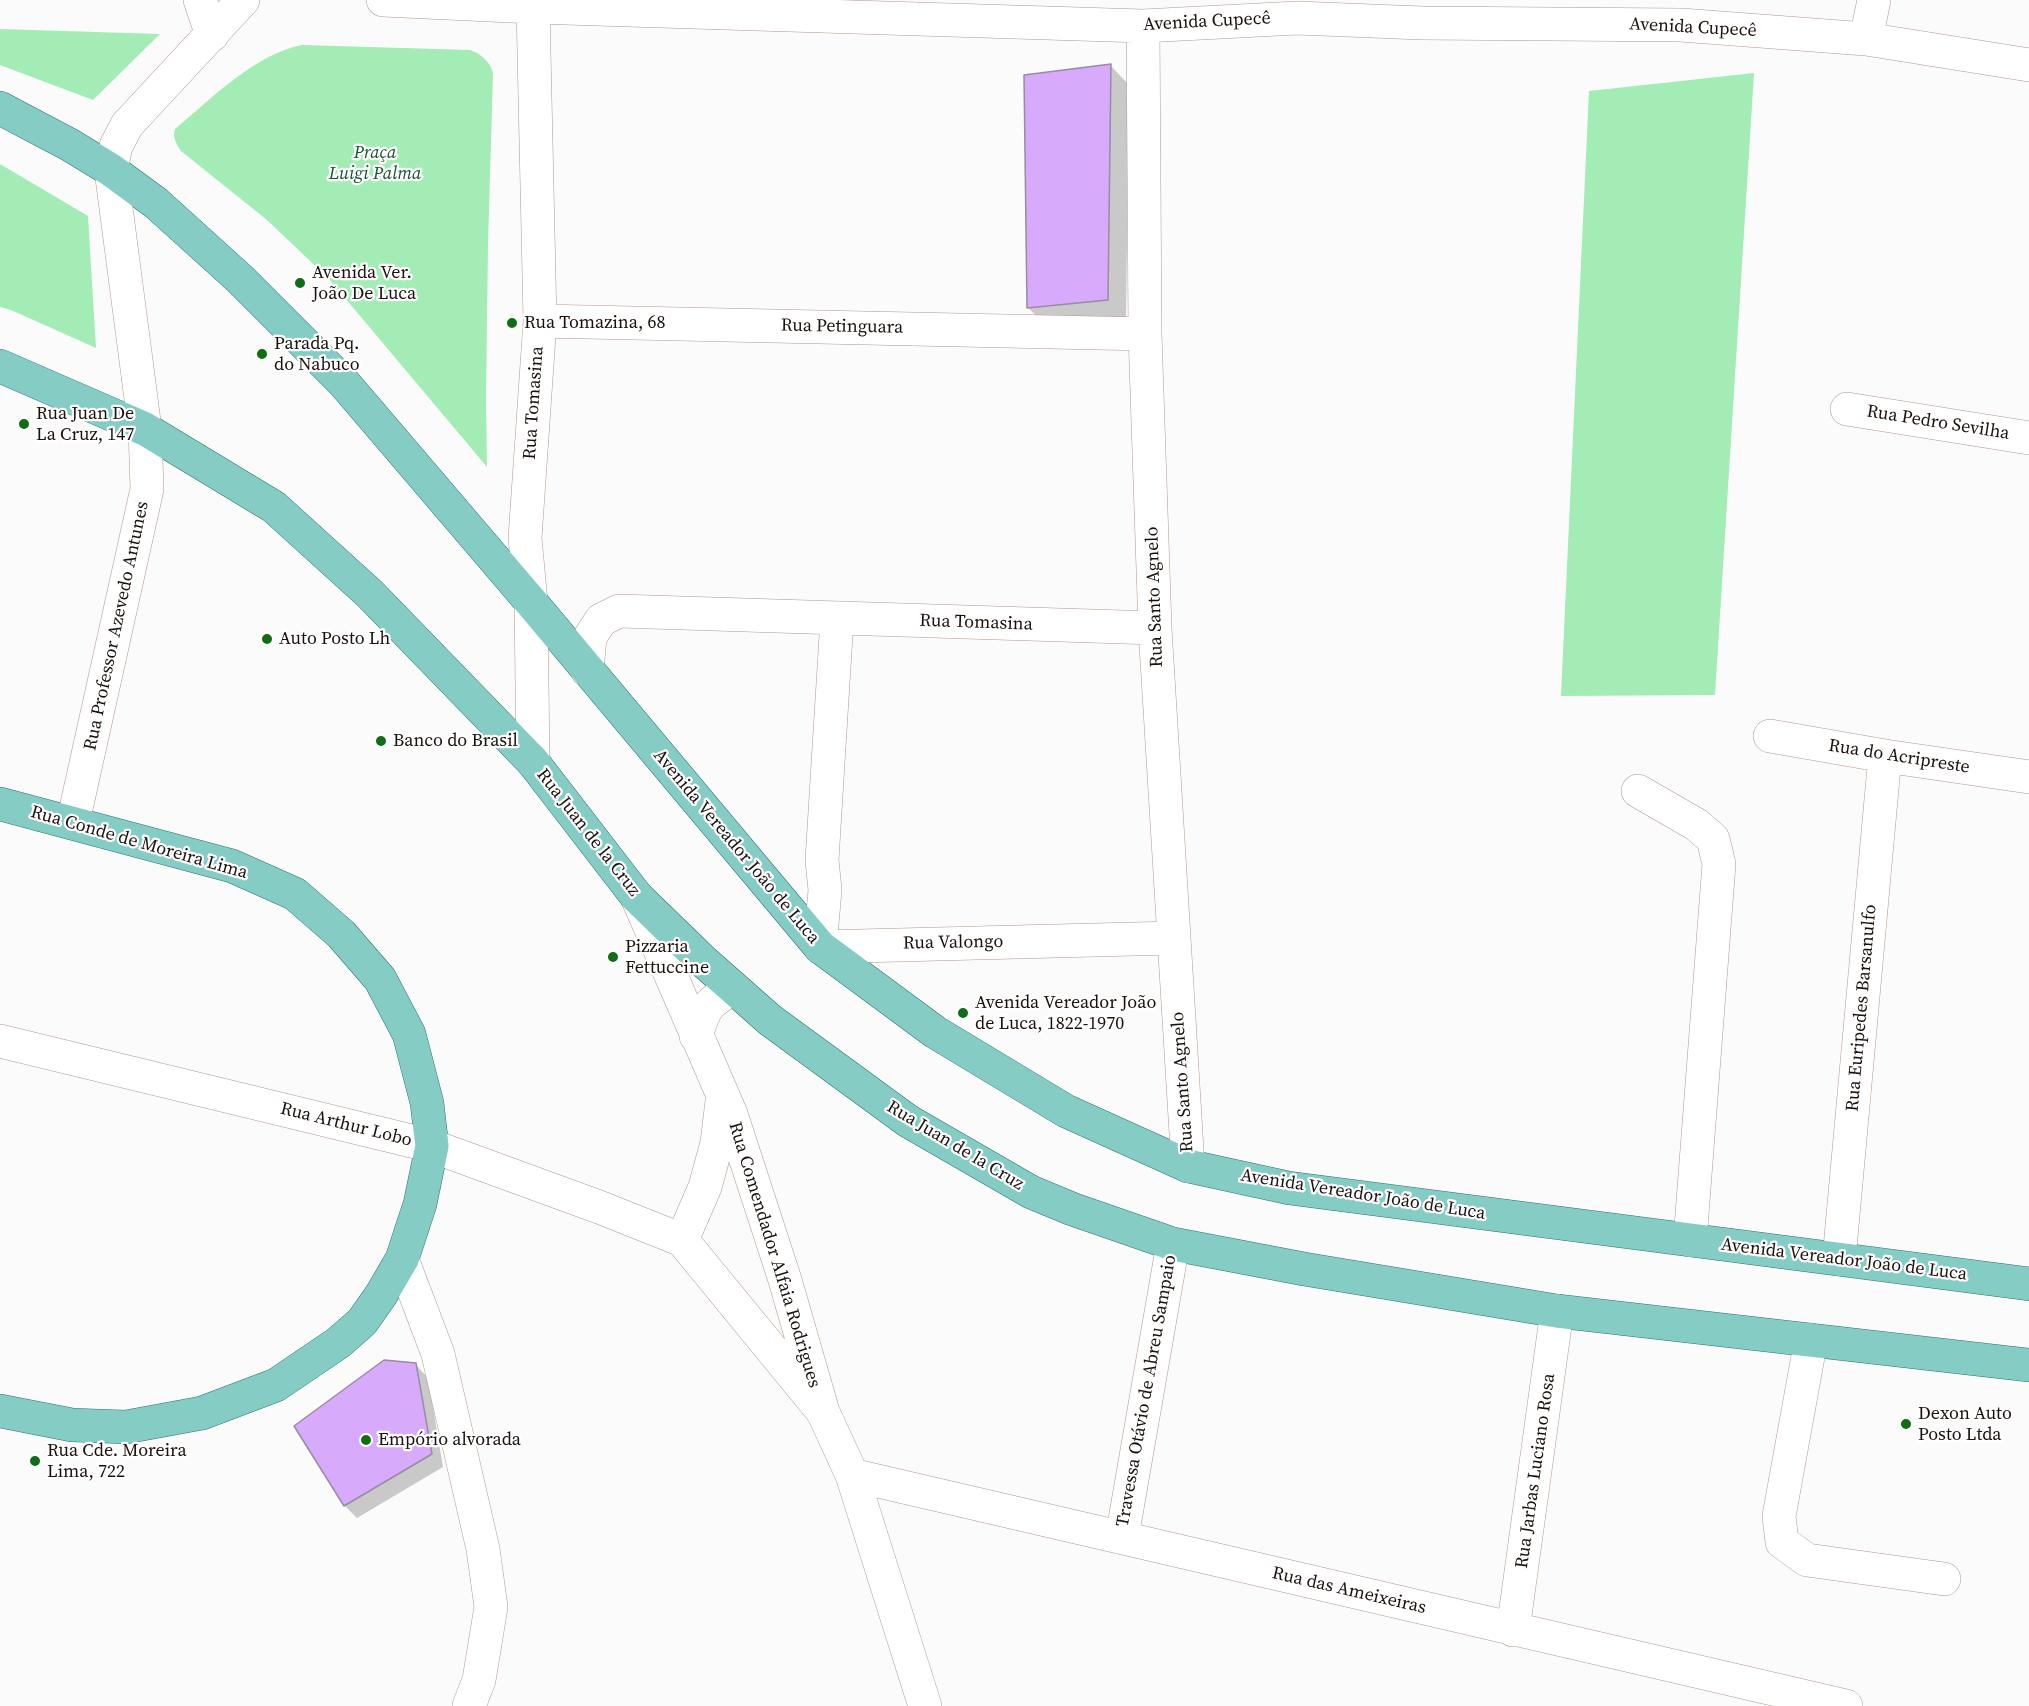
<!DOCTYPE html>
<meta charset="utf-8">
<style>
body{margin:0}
canvas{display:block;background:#fbfbfb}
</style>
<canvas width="2029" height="1706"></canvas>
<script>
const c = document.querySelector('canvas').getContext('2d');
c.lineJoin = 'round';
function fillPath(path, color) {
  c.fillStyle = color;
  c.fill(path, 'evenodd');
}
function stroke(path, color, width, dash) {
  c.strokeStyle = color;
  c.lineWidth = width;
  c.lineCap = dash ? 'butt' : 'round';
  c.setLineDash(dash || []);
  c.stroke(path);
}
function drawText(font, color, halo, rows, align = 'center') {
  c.font = font + ' "Source Serif 4",serif';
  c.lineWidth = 4.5;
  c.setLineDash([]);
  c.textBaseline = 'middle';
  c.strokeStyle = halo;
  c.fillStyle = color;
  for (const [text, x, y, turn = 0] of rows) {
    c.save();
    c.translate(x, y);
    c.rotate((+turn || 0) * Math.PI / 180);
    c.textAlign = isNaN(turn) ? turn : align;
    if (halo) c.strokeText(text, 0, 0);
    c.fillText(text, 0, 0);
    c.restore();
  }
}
fillPath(new Path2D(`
 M0 29 160 34 93 100 0 65Z
 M302 45 470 50C482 54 490 62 493 73L488 244 486 399 487 467 329 279 267 220 181 151C177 145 172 137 175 129 211 99 255 54 302 45Z
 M1754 73 1715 695 1561 696 1589 91Z
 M0 164 88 216 96 348 11 310 0 307Z`), '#a4ecb5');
fillPath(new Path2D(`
 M1111 66 1129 85 1126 318 1047 326 1028 308Z
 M416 1365 428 1378 443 1467 357 1518 345 1506Z`), '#0003');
const building = new Path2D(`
 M1111 64 1108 300 1027 308 1024 75Z
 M384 1360 416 1363 432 1454 344 1506 294 1426Z`);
fillPath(building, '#d7aafb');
stroke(building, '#988ba3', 1.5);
const minor = new Path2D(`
 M200 0 212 35
 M383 0 533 7 1143 26 1297 18 1422 23 1681 25 1866 39 2029 65
 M1143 26 1145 334 1155 628 1188 1166
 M1866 39 1874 0
 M540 321 1145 334
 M1847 409 2029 438
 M837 619 822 860 825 890 820 947 1173 938
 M587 670 590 637 601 620 619 611 1155 628
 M1770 736 1885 756 2029 777
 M533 762 531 602 525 538 540 321 533 7
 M1638 791 1697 825 1713 839 1719 864 1690 1240
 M73 822 147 489 145 429 111 170 116 146 127 125 243 0
 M637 897 731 1114 785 1280 823 1412 852 1475 925 1706
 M696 1036C705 1006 707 1004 733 988
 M0 1041 432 1146 599 1207 682 1240 823 1412
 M682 1240 705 1187 717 1143 722 1101
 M402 1259 438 1354 483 1549 491 1607 479 1680 469 1706
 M1839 1259 1885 756
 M1811 1340 1779 1516 1782 1542 1807 1560 1944 1579
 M852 1475 1846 1706
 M1122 1537 1173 1244
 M1513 1630 1557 1311`);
const major = new Path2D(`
 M0 108 70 145 111 170 156 203 240 279 344 383 531 602 820 947 935 1032 1066 1111 1188 1166 1289 1188 2029 1284
 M0 366 145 429 274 507 370 594 533 762 637 897 702 960 770 1020 908 1121 1031 1192 1072 1209 1173 1244 1304 1269 1557 1311 2029 1365
 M0 804 232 866 295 894 341 934 380 979 409 1034 427 1103 432 1146 420 1204 402 1259 381 1295 362 1322 338 1343 276 1385 202 1413 126 1427 72 1425 0 1411`);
stroke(minor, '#b29889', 34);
stroke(major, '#2b746b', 34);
stroke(minor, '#fff', 33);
stroke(major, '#85ccc5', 33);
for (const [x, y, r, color] of [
 [300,283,6,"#126b15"],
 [512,323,6,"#126b15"],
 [262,354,6,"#126b15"],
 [24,424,6,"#126b15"],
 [267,639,6,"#126b15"],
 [381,741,6,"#126b15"],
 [613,957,6,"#126b15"],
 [963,1013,6,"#126b15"],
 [1906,1424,6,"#126b15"],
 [366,1440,6,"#126b15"],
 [35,1461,6,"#126b15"]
]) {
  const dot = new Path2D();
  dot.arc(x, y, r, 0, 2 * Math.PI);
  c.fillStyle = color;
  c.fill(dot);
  stroke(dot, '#fff', 2);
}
drawText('18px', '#1b110c', '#fff', [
 ["Avenida Cupecê",1207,22,-3],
 ["Avenida Cupecê",1693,28,3],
 ["Rua Petinguara",842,327,1],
 ["Rua Tomasina",534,403,-86],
 ["Rua Pedro Sevilha",1938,423,9],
 ["Rua Santo Agnelo",1155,597,-92],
 ["Rua Tomasina",976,623,2],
 ["Rua Professor Azevedo Antunes",117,626,-78],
 ["Rua do Acripreste",1899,757,9],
 ["Rua Juan de la Cruz",588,833,52],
 ["Rua Conde de Moreira Lima",139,843,16],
 ["Avenida Vereador João de Luca",736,847,50],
 ["Rua Valongo",953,943,-1],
 ["Rua Euripedes Barsanulfo",1862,1008,-85],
 ["Rua Santo Agnelo",1183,1082,-94],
 ["Rua Arthur Lobo",346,1125,14],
 ["Rua Juan de la Cruz",955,1146,31],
 ["Avenida Vereador João de Luca",1363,1195,9],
 ["Rua Comendador Alfaia Rodrigues",774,1255,73],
 ["Avenida Vereador João de Luca",1844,1260,7],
 ["Travessa Otávio de Abreu Sampaio",1147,1391,-80],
 ["Rua Jarbas Luciano Rosa",1536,1471,-82],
 ["Rua das Ameixeiras",1349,1591,13]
]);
drawText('italic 18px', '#16532c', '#fff', [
 ["Praça",375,153],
 ["Luigi Palma",375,174]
]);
drawText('18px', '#1b110c', '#fff', [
 ["Avenida Ver.",312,273],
 ["João De Luca",312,294],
 ["Rua Tomazina, 68",524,323],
 ["Parada Pq.",274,344],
 ["do Nabuco",274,365],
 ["Rua Juan De",36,414],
 ["La Cruz, 147",36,435],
 ["Auto Posto Lh",279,639],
 ["Banco do Brasil",393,741],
 ["Pizzaria",625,947],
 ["Fettuccine",625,968],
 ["Avenida Vereador João",975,1003],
 ["de Luca, 1822-1970",975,1024],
 ["Dexon Auto",1918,1414],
 ["Posto Ltda",1918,1435],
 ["Empório alvorada",378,1440],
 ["Rua Cde. Moreira",47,1451],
 ["Lima, 722",47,1472]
], 'left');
</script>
